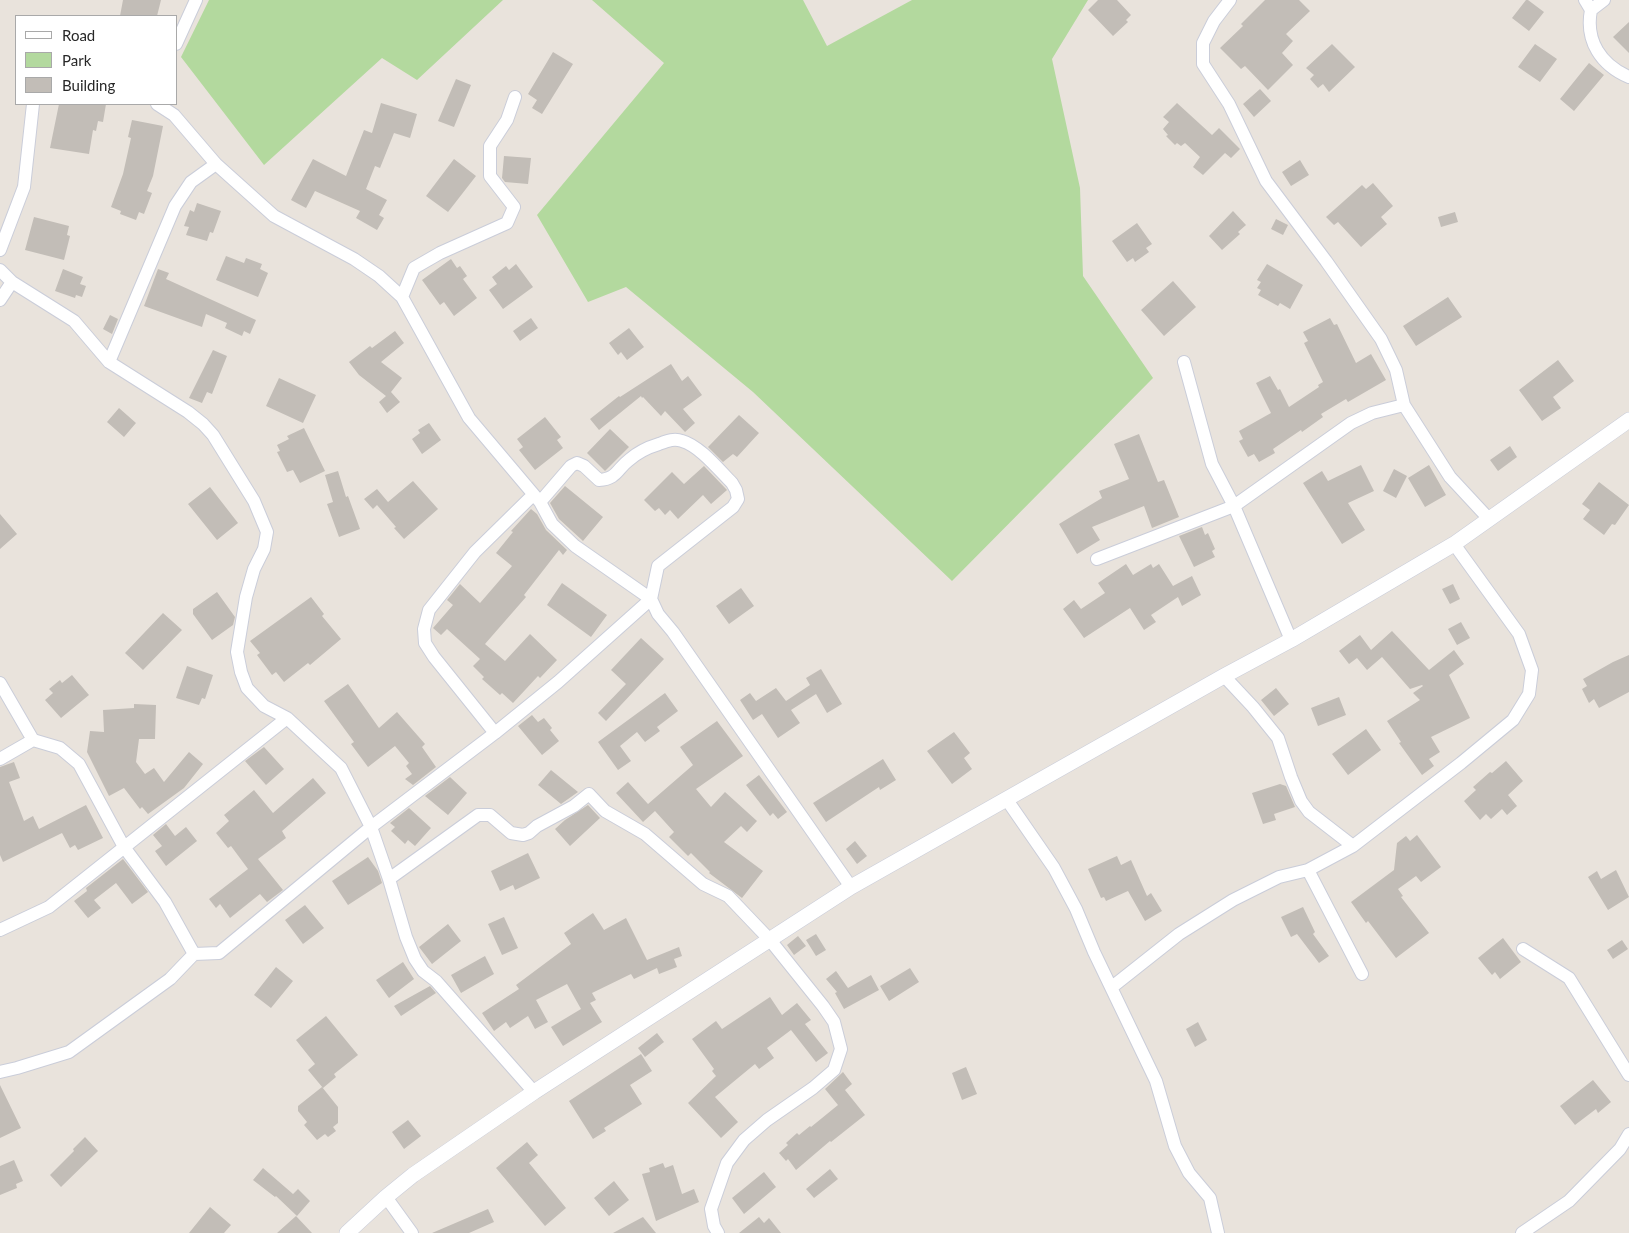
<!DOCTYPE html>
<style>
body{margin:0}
#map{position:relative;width:1629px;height:1233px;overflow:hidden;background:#e9e3dc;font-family:Lato,sans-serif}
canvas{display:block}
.legend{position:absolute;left:15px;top:15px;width:162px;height:90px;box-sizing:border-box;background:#fff;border:1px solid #a9a9a9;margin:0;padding:6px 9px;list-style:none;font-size:15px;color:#282828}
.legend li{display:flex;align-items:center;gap:10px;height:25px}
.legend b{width:25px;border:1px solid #a9a9a9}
</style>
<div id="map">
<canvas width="1629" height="1233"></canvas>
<ul class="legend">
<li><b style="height:6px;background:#fff"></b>Road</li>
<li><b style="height:14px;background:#b3d99e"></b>Park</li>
<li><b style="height:14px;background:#c2bdb7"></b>Building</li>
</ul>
</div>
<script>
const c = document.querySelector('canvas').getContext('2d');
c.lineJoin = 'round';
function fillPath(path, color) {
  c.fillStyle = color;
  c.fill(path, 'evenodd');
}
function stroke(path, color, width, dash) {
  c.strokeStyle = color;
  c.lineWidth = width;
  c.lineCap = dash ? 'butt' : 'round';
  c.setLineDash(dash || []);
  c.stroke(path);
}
fillPath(new Path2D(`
 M209 0H503L417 80 382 58 264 165 181 57Z
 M592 0H803L827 46 912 0H1088L1052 59 1080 188 1083 276 1153 378 952 581 753 392 626 287 588 302 537 215 664 63Z`), '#b3d99e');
fillPath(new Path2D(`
 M123 0H161L157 16H120Z
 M1098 0H1117L1131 15 1126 20 1128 22 1113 36 1088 10Z
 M1265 0H1299L1310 11 1286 34 1293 41 1282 53 1293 65 1268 90 1245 66 1241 69 1220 48 1243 26 1241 24Z
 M1526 0H1528L1544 12 1529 31 1512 18Z
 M1629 22V53L1613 37Z
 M1332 44 1355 67 1329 92 1323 84 1318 88 1310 79 1314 75 1306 68Z
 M1535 44 1557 59 1540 82 1518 67Z
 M553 52 573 64 542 114 532 108 537 100 528 94Z
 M1589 63 1604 75 1574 111 1560 99Z
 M456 79 471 85 454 127 438 121Z
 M1260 89 1271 101 1254 117 1243 104Z
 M381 103 417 114 410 138 394 133 380 168 375 166 366 189 387 200 379 215 384 218 377 230 356 218 360 211 315 191 306 208 291 200 313 159 346 176 364 130 372 133Z
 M1177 103 1212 135 1219 128 1240 149 1231 158 1225 153 1203 175 1193 167 1200 157 1185 143 1181 146 1177 143 1175 145 1166 136 1168 135 1163 129 1169 122 1163 117Z
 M59 104H106L103 122 98 121 96 131 93 130 89 154 50 148Z
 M132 120 163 126 153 176 147 191 152 193 144 214 139 212 136 220 120 214 121 211 111 207 123 174 131 138 128 137Z
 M504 156 531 158 528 184 505 182 502 178Z
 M454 159 476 176 448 212 426 196Z
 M1300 160 1309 175 1291 186 1282 172Z
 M1373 183 1393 206 1381 217 1387 224 1361 247 1338 222 1334 225 1326 217 1362 185 1366 189Z
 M197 203 221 211 213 233 210 232 207 241 186 235 189 227 184 226 190 210 194 212Z
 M1233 211 1246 225 1238 232 1240 234 1222 250 1209 236Z
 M1455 212 1458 222 1441 227 1438 217Z
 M34 217 69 226 67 235 70 236 64 260 25 250Z
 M1276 219 1288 225 1283 235 1271 229Z
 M1137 223 1152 244 1146 248 1149 252 1135 262 1133 258 1127 262 1112 241Z
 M226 256 244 263 246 258 262 264 260 269 268 273 258 297 216 280Z
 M451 259 457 268 460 266 467 276 463 279 477 298 454 316 444 302 440 305 422 280Z
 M516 264 533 287 503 309 489 290 497 284 492 277 506 266 509 270Z
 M1267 264 1303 285 1290 309 1280 303 1278 306 1258 295 1261 290 1257 288 1261 282 1257 280Z
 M63 269 83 277 80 284 86 286 82 297 76 295 75 298 55 291Z
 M158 269 169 273 166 279 256 320 250 334 244 331 242 336 225 328 227 323 206 314 202 327 144 306Z
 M1173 281 1196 307 1164 336 1141 310Z
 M1448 297 1462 317 1416 346 1403 326Z
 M110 315 118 319 112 334 103 329Z
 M531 318 538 328 520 341 513 331Z
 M1330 318 1334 325 1337 324 1356 363 1371 354 1386 380 1348 402 1346 399 1321 414 1323 417 1302 432 1301 430 1273 449 1275 453 1259 462 1254 454 1248 457 1239 441 1243 439 1239 431 1271 413 1256 383 1270 376 1278 390 1280 389 1289 407 1319 387 1318 385 1323 382 1304 343 1308 341 1303 332Z
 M629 328 644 347 627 360 621 352 618 355 609 343Z
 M395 331 404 343 381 362 402 378 391 392 400 402 387 413 379 402 386 396 359 375 349 362 370 346 372 348Z
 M213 350 227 356 212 394 207 392 202 403 189 398Z
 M1558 360 1574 381 1553 397 1561 408 1542 421 1519 390Z
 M671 364 682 381 688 376 702 395 683 409 695 423 685 432 665 411 661 416 643 397 642 398 641 396 599 430 590 419 619 396 620 397Z
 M279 378 316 395 303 423 266 406Z
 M119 408 136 423 124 437 107 422Z
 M739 415 759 433 737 457 733 454 723 462 708 447Z
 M545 417 561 437 557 440 563 448 535 470 519 450 523 447 517 439Z
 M429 423 441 440 422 454 412 439 420 433 418 430Z
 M304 428 325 471 300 483 293 470 287 472 277 452 280 451 277 445 289 439 287 436Z
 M610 429 629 447 605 471 587 453Z
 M1139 434 1158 482 1164 480 1179 517 1152 528 1144 506 1092 527 1100 540 1077 554 1059 524 1102 498 1099 491 1129 479 1114 444Z
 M1510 446 1517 457 1498 471 1490 460Z
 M1361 465 1374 491 1348 503 1365 530 1342 544 1303 483 1322 471 1328 481Z
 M1429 465 1446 495 1425 507 1408 478Z
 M704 466 727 490 711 504 703 495 678 519 670 510 665 515 659 508 655 511 644 500 672 472 684 484Z
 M1394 469 1407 476 1396 498 1383 491Z
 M338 471 346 497 348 496 360 529 339 537 327 504 333 502 325 475Z
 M413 481 438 509 404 539 394 528 396 527 377 505 373 509 364 499 377 489 388 502Z
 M1599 482 1629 505 1615 525 1612 524 1604 535 1583 519 1590 510 1582 504Z
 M565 486 603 517 583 541 559 519 550 503Z
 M210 487 238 523 217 540 188 504Z
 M531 509 537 514 546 530 567 550 563 555 559 550 524 595 526 597 485 644 505 661 530 634 557 660 540 678 538 676 513 703 502 693 500 695 482 679 484 677 473 666 480 659 447 629 441 635 433 628 453 605 447 600 460 584 480 603 512 566 496 553 513 532 511 531Z
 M0 514 17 534 0 549Z
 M1202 527 1205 535 1208 533 1215 549 1212 551 1215 557 1194 567 1179 536Z
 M1126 564 1133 575 1151 564 1153 568 1159 564 1173 586 1192 576 1201 595 1182 606 1178 597 1151 615 1156 622 1144 630 1130 608 1084 638 1063 609 1074 600 1081 609 1105 593 1098 583Z
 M562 583 607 615 591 637 547 605Z
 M1453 584 1460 599 1450 604 1442 589Z
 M741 588 754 606 729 624 716 606Z
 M217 592 235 617 233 625 212 640 193 614V609Z
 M311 597 324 614 322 616 341 639 310 665 308 663 284 682 276 672 272 675 257 655 260 653 250 641Z
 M163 613 182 630 143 670 125 653Z
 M1461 622 1470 638 1457 645 1448 629Z
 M1392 631 1429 670 1454 650 1464 664 1449 675 1470 718 1431 737 1440 752 1429 759 1434 766 1422 775 1399 743 1401 742 1387 721 1420 700 1413 693 1423 686 1422 685 1410 689 1382 657 1367 670 1357 658 1349 664 1339 651 1360 635 1371 650Z
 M641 638 664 659 606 721 598 713 626 684 611 670Z
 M1629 655V692L1599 708 1594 699 1589 703 1582 689 1587 686 1583 679 1613 662Z
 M187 666 213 675 205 699 202 698 199 705 176 698Z
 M821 669 842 704 827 713 816 694 791 710 800 723 778 738 762 714 753 720 740 700 750 693 756 701 776 688 786 701 810 685 806 678Z
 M72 675 89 695 61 718 45 700 53 693 49 689 60 680 62 683Z
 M348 684 379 728 397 712 425 744 422 747 436 767 413 785 405 779 412 774 406 766 409 763 395 746 368 767 351 744 354 742 324 701Z
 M1276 688 1289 704 1274 716 1261 700Z
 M665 693 678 711 657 727 660 731 645 742 637 732 620 746 631 761 618 770 598 742Z
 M1339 697 1346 715 1318 726 1311 708Z
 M134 704 156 705 155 739H139L136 762 145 774 154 768 164 782 189 752 203 764 184 788 148 814 142 807 140 809 124 788 109 796 87 752 90 731 104 732 103 710 134 708Z
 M532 715 538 722 544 718 552 728 550 730 559 741 542 755 518 726Z
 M717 721 743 756 696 789 711 807 725 792 757 821 747 832 741 826 724 842 763 871 742 898 709 873 710 872 691 853 688 856 669 837 674 832 655 811 643 822 616 793 628 782 648 804 693 765 680 747Z
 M1366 729 1381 750 1348 775 1332 754Z
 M954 732 970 753 964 758 972 769 952 784 927 751Z
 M264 747 284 769 266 785 245 761Z
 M883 759 896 780 880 790 879 787 826 822 813 803Z
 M1506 761 1523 781 1508 795 1517 806 1507 815 1502 809 1491 819 1486 814 1480 820 1464 801 1476 790 1473 787 1490 772 1492 773Z
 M14 762 20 778 9 782 24 821 33 816 39 829 86 805 103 838 78 850 75 845 70 848 62 833 3 862 0 855V767Z
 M551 770 578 792 561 804 538 785Z
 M759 775 787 812 778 819 773 813 770 816 746 785Z
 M450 777 467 793 448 815 425 796Z
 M313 778 326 793 282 831 286 838 258 859 283 890 267 902 260 894 230 918 220 904 216 908 209 899 248 869 231 846 228 848 216 833 229 821 224 815 254 790 273 813Z
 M1280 784 1286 786 1295 807 1274 814 1276 820 1263 824 1252 793Z
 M588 805 600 818 570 846 555 829 565 820Z
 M409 808 431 828 415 846 408 840 405 844 391 831 395 827 390 823Z
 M166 824 175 836 186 827 197 841 166 866 155 851 162 846 153 835Z
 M1417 835 1441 867 1421 882 1416 876 1398 889 1403 896 1401 897 1429 933 1396 958 1368 921 1366 923 1351 902 1394 870 1397 843 1406 836 1410 841Z
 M855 841 867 856 857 864 846 849Z
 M528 853 540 878 515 890 513 885 500 891 491 871Z
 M1117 856 1121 865 1131 860 1147 896 1151 893 1162 911 1145 921 1128 891 1106 901 1104 897 1101 898 1088 869Z
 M368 857 378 871 382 883 348 905 332 881Z
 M123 859 148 892 132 904 116 883 94 900 101 908 88 918 74 901 87 891 86 888Z
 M1616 870 1629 897 1608 910 1588 877 1597 871 1601 879Z
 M305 905 324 928 303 944 285 920Z
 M1303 907 1315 932 1313 934 1329 956 1319 963 1297 934 1291 937 1281 917Z
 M593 913 604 930 626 918 647 960 679 947 682 956 674 959 677 967 659 974 657 968 634 979 631 974 592 993 596 1000 590 1003 602 1022 563 1046 551 1027 581 1009 567 984 536 1000 548 1022 535 1029 528 1016 510 1028 506 1022 494 1031 482 1013 519 989 516 985 571 944 564 933Z
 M504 917 518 948 502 955 488 924Z
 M448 924 461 941 432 964 419 947Z
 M816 934 826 950 816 956 806 940Z
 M798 936 806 946 794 955 787 945Z
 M1503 938 1521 962 1500 979 1495 972 1492 975 1478 958Z
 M1622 940 1628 949 1613 959 1607 950Z
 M485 956 494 974 461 993 451 975Z
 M403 962 414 979 389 998 376 980Z
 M276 967 293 981 271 1008 254 995Z
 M910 968 919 982 889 1001 880 986Z
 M836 971 848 988 871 975 879 990 844 1009 835 993 837 992 826 979Z
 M430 986 436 993 401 1016 394 1006Z
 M770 997 782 1015 797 1003 811 1020 805 1024 828 1053 816 1062 791 1030 767 1048 774 1058 759 1069 755 1064 715 1097 738 1122 721 1138 688 1103 716 1076 712 1071 714 1069 692 1039 716 1021 722 1029Z
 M326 1016 358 1055 334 1074 336 1077 323 1088 308 1070 315 1064 296 1040Z
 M1198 1022 1207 1040 1195 1047 1186 1029Z
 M657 1033 664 1042 645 1057 638 1048Z
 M641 1054 652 1071 630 1085 642 1104 604 1128 606 1131 593 1139 569 1101Z
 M966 1067 977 1094 962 1100 952 1073Z
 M843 1072 852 1084 845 1090 865 1115 831 1142 830 1141 796 1170 788 1159 786 1161 779 1153 788 1145 786 1143 797 1133 799 1135 810 1126 811 1127 838 1105 825 1089Z
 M1593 1080 1611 1102 1598 1113 1596 1109 1575 1125 1560 1106Z
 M0 1085 21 1128 0 1138Z
 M322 1087 338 1107V1123L333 1127 336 1131 328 1137 325 1134 317 1140 304 1125 307 1122 298 1111V1106Z
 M408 1120 421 1136 404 1149 392 1132Z
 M85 1137 98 1151 61 1187 50 1175 74 1151 73 1149Z
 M527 1142 538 1155 529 1163 566 1208 545 1226 496 1168Z
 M14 1160 23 1181 16 1184 17 1188 0 1195V1166Z
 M663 1163 665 1168 673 1165 682 1194 694 1189 699 1202 656 1221 642 1174 650 1172 649 1168Z
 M263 1168 293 1194 298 1189 310 1201 297 1216 276 1196 275 1197 253 1180Z
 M830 1169 838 1179 814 1198 806 1189Z
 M764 1172 776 1187 744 1214 732 1198Z
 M614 1181 629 1200 609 1216 594 1198Z
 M210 1207 231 1225 224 1233H189Z
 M488 1209 494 1222 469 1233H432Z
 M296 1216 312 1233H277Z
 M643 1217 656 1233H613Z
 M759 1217 764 1223 769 1218 781 1233H739Z`), '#c2bdb7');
const minor = new Path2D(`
 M1230 0 1214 21 1203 43V64L1229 104 1266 181 1326 261 1381 339 1396 370 1404 405 1450 477 1489 519
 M1585 0 1591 10 1604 0
 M1591 10C1585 41 1601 65 1629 77
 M176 44 196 0
 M157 104 174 115 216 164 274 216 354 259 379 276 402 297 469 418 540 502 552 524 575 546 651 599 658 614 673 632 851 887
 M0 250 24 187 33 104
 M0 270 12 282 74 321 109 362 188 412 203 424 213 435 254 501 267 532 264 549 254 569 246 597 237 652 241 672 247 688 264 706 287 718 341 768 371 827 389 879 406 937 415 959 423 971 436 981 534 1092
 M402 297 414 268 440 253 507 223 514 207 490 176V146L507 120 515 97
 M0 300 12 282
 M109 362 175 206 191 182 216 164
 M1184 362 1212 464 1234 506 1291 640
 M1097 559 1234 506 1351 423 1372 413 1404 405
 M1224 676 1253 707 1278 738 1291 777 1301 801 1309 812 1353 846
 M0 683 33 740 60 748 79 764 124 847 165 902 194 954 219 953 371 827 495 733 558 682 651 599 658 566 733 507 738 499 736 490 732 483C719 470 700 446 682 441 674 438 667 441 659 444 649 447 638 452 629 460 617 469 617 479 599 480L584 466 577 463 571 466 540 502
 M495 733 434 657 425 643 424 629 429 610 475 552 533 495
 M0 759 33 740
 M1007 800 1054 868 1076 909 1094 952 1156 1081 1175 1146 1189 1173 1210 1198 1218 1233
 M1308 870 1362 974
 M389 879 478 815H490L511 833 523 835 529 833 537 826 574 806 589 794 605 811 645 834 703 884 728 896 770 940 823 1006 834 1022 841 1049 834 1070 813 1088 767 1120 744 1140 727 1163 711 1209 714 1226 718 1233
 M0 930 49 907 287 718
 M1523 949 1569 978 1629 1075
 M1112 987 1179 934 1233 900 1279 877 1308 870 1353 846 1461 763 1513 720 1529 694 1532 670 1519 634 1454 544
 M0 1072 17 1068 69 1052 170 979 194 954
 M386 1197 412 1233
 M1522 1233 1569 1201 1620 1149 1629 1134`);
const tertiary = new Path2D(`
 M347 1233 386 1197 413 1175 534 1092 851 887 1224 676 1291 640 1454 544 1629 420`);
stroke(minor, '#cacdd9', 14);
stroke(tertiary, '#cacdd9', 16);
stroke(minor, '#fff', 12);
stroke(tertiary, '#fff', 15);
</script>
